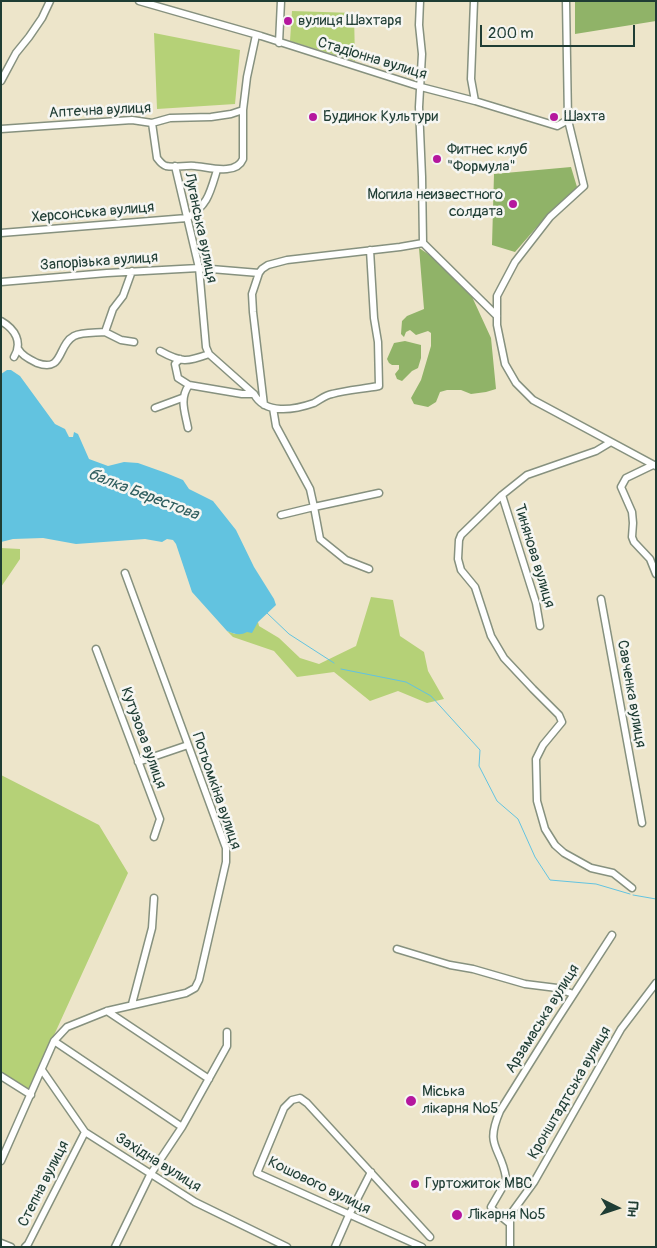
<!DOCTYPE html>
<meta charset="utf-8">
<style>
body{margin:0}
#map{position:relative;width:657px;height:1248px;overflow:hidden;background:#ede5ca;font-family:Pangolin,sans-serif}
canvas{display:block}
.frame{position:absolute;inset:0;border:2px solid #1f3d34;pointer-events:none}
.north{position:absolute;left:592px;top:1183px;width:50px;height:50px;-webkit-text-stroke:4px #f6f6f2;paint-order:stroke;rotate:94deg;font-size:14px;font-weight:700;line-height:20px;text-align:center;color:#1f3d34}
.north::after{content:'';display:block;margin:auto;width:18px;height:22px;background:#1f3d34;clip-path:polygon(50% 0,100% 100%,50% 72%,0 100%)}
.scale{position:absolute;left:480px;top:25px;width:155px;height:22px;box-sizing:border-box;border:2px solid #1f3d34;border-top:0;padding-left:6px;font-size:15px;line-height:18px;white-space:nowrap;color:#1f3d34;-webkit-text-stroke:4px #f6f6f2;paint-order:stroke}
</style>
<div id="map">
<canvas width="657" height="1248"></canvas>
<div class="frame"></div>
<div class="north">Пн</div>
<div class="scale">200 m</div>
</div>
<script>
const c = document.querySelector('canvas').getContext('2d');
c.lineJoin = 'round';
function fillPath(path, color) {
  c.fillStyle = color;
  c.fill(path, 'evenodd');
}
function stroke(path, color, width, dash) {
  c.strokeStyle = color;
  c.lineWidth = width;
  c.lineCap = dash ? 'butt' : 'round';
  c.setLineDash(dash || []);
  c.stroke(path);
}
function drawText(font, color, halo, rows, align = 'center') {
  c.font = font + ' Pangolin,sans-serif';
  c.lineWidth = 5;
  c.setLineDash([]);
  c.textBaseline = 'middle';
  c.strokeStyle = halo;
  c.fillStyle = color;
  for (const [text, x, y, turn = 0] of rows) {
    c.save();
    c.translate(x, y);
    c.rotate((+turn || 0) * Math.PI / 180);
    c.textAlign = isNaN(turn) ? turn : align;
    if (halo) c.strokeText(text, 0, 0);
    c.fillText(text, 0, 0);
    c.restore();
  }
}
fillPath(new Path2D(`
 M292 11 354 13 355 61 290 41Z
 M154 33 240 50 235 104 157 109Z
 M1 548 20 549V559L1 587Z
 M371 597 393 600 400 636 424 652 428 671 444 699 427 703 398 691 370 701 334 672 297 677 274 651 233 637 227 631 235 634 258 622 259 626 279 638 300 658 319 664 356 646Z
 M1 775 99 825 128 873 29 1090 1 1073Z`), '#b5d177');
fillPath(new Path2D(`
 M575 1H656V21L575 34Z
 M571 167 577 187 542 221 515 252 492 245 494 174Z
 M419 248 448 267 468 288 491 338 496 389 486 392 471 394 461 390H447L440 392 436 402 428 407 414 404 411 398 421 380 431 346V333L428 331 416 335 410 330 406 332 404 337 401 334 402 321 407 316 424 309Z
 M405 341 421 345V358L418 368 412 371 402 381 397 379 395 374 399 369V365H392L389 363 387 359 394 343Z`), '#90b368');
fillPath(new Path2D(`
 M7 370H11L20 376 55 424 65 429 69 437H73L74 432 78 434 89 459 108 466 124 462 138 463 166 473 183 480 189 489 213 501 236 530 254 567 274 599 276 605 258 622 252 633 247 632C240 636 234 634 227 631L192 592 176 544 173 540 167 539 162 542 145 539 76 544 43 538 13 539 1 542V374Z`), '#62c3e0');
stroke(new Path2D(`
 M267 613 289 634 334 663
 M341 669 406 682 431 696 480 750 479 766 497 801 518 819 535 857 550 880 596 884 630 894
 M633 895 656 899`), '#62c3e0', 1);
const minor = new Path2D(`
 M139 1 261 36 421 87 475 101 557 126 568 120
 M420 1 419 25 422 54 419 107 422 177 423 243 497 316
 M474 1 471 79 475 101
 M566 1 568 120 584 186 550 217 515 262 497 296V325L505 364 516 383 533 400 656 466
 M279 43 281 1
 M1 81 16 53 29 37 42 18 50 1
 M152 123 157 158C160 162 162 165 166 166 175 168 186 165 195 166 208 167 236 176 243 159V110
 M1 129 132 120 152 123 170 118 211 117 231 114 243 110 247 77 256 35
 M175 166 199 268 206 347 209 354 254 394C265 415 294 410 314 403 320 400 325 395 332 394 347 390 363 389 379 386L378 342 374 318 370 250
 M1 233 187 218C208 205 210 193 217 170
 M132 271 123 296 113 309 105 332 121 340 134 342
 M259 273 252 294 253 312 264 405
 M1 282 107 273 199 268 259 273 262 269 268 265 287 260 400 247 423 243
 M1 321C15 329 23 342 14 357
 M19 350C22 356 31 360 37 363 64 373 57 345 74 336 82 332 95 333 105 332
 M160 351C182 363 187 362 209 354
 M180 359 175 364 178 378 189 385C179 399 185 412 188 428
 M189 385 242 394H254
 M155 408 182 398
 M273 408 276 426 310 489 314 507 379 493
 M611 442 596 451 527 475 502 495 461 535 459 540 458 559 461 570 475 587 491 636 504 658 533 689 559 715 562 722 543 745 536 759 537 801 545 829 555 845 564 853 591 868 613 873 632 888
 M653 465 626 478 621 487 632 512 633 523 632 537 634 542 650 559 656 574
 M502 495 536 603 540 626
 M281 515 314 507 320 539 346 560 369 569
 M601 599 642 823
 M96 649 160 819 154 837
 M138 762 188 745
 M397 949 450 965 473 969 525 984 557 988 573 994
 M132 1004 152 928 154 898
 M107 1011 209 1079
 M54 1041 182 1127
 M42 1070 85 1132 195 1202 287 1247
 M1 1076 31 1095
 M1 1161 54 1041 67 1027 107 1011 186 993 195 988 199 980 226 862V848L125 573
 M509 1223 493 1210 491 1207 505 1183 506 1178C501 1146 484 1148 500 1111L555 1023 612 935
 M1 1243 11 1247
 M25 1247 28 1244 85 1132
 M115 1247 150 1175 182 1127 227 1046V1032
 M335 1247 349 1215 371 1172
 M422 1247 257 1173 284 1108 292 1100 300 1098 307 1103 430 1237
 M510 1247V1215L534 1182 621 1029 656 983`);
stroke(minor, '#86917f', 9);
stroke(minor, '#fff', 6);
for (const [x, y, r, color] of [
 [288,21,5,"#b5179e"],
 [313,117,5,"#b5179e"],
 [554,117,5,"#b5179e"],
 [437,159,5,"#b5179e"],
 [513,204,5,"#b5179e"],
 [411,1101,6,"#b5179e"],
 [415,1184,5,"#b5179e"],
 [457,1215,6,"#b5179e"]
]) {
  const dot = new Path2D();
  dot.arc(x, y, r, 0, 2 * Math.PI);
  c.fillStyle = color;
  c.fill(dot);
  stroke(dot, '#f6f6f2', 2);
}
drawText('15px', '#1f3d34', '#f6f6f2', [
 ["вулиця Шахтаря",298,21],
 ["Будинок Культури",323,117],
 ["Шахта",564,117],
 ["Фитнес клуб",447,150],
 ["\"Формула\"",447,167],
 ["Могила неизвестного",503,195,"right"],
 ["солдата",503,212,"right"],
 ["Міська",422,1092],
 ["лікарня №5",422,1109],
 ["Гуртожиток МВС",425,1184],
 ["Лікарня №5",468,1215]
], 'left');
drawText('15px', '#1f3d34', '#f6f6f2', [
 ["Стадіонна вулиця",372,59,17],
 ["Аптечна вулиця",100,111,-3],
 ["Херсонська вулиця",93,213,-5],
 ["Луганська вулиця",200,228,78],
 ["Запорізька вулиця",99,262,-4],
 ["Тинянова вулиця",534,556,73],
 ["Савченка вулиця",631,694,80],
 ["Кутузова вулиця",143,738,70],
 ["Потьомкіна вулиця",216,791,71],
 ["Арзамаська вулиця",543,1019,-58],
 ["Кронштадтська вулиця",570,1093,-60],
 ["Західна вулиця",158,1163,32],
 ["Степна вулиця",44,1184,-63],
 ["Кошового вулиця",319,1186,26]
]);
drawText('italic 16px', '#305e5f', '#f6f6f2', [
 ["балка Берестова",143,495,21]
]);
</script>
